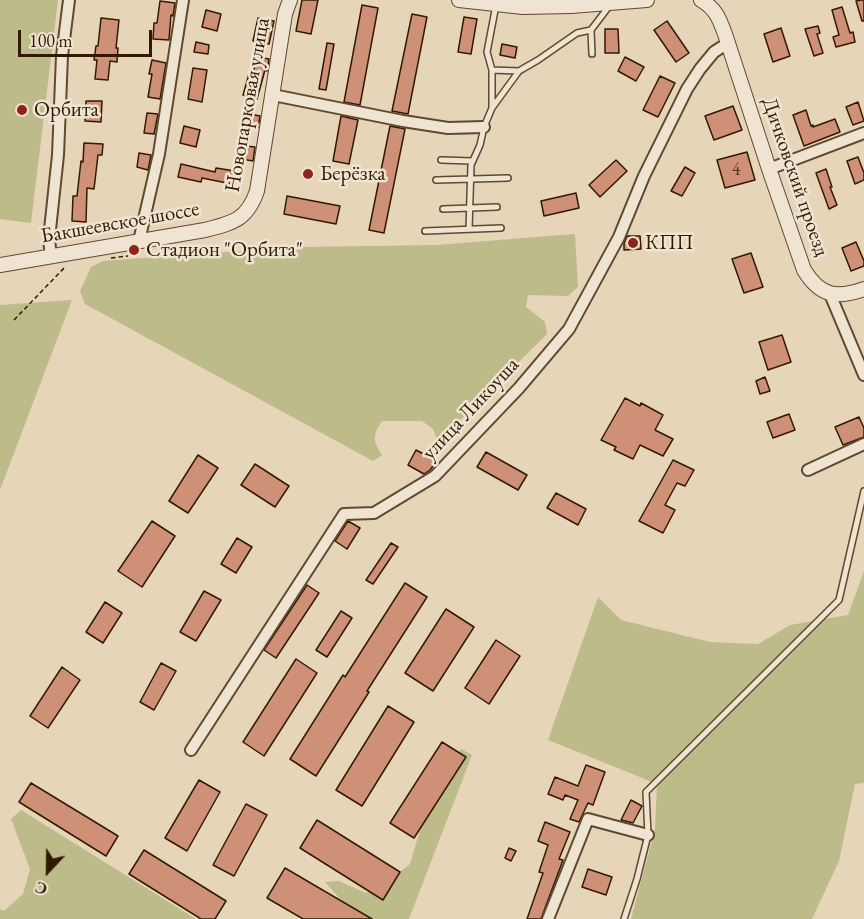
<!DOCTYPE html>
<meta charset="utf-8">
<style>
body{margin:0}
#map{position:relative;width:864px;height:919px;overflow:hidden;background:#e7d5b9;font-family:"EB Garamond",serif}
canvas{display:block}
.north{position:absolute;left:18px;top:841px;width:60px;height:60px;-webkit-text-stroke:4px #efe4d2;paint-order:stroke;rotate:202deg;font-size:16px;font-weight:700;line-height:24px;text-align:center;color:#321a01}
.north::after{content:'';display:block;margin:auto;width:21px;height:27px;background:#321a01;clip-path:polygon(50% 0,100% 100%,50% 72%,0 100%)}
.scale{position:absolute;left:18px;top:30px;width:134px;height:27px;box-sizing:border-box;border:3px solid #321a01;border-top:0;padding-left:8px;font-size:18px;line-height:21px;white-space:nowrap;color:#321a01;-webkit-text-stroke:4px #efe4d2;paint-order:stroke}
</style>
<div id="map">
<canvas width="864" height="919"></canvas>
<div class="north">С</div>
<div class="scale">100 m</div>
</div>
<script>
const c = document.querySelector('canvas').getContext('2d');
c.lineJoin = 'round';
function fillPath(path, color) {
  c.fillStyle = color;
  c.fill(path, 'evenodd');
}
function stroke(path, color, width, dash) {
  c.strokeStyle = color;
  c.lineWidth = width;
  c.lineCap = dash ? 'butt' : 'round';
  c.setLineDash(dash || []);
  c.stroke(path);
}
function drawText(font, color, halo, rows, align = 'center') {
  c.font = font + ' "EB Garamond",serif';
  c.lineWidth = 5;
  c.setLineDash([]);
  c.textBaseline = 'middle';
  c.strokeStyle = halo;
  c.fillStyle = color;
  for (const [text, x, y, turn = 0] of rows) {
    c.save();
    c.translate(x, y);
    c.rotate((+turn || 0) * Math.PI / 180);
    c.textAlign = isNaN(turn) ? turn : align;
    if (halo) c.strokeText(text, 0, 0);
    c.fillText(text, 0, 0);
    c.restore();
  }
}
fillPath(new Path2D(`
 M0 0H58L31 223 0 219Z
 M575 234 578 287 568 296 528 295 526 307 545 322 547 334 438 442 433 429 422 421H382C372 435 373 441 382 455L373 461 85 304 80 291 91 267 103 261 300 247 436 245Z
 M72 300 0 490V305Z
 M864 571V783L855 784 839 861 812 919H631L655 829 657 784 548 740 598 597 621 620 710 642 758 644 790 625 848 615Z
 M461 749 472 755 409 919H358L325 882 339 881 366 893 400 872 410 864 428 803Z
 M21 810 196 919H0V909L4 911 23 894 30 869 11 819Z`), '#bdbb8a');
const building = new Path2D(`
 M302 0H318L311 34 296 31Z
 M861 0H864V21H862L856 1Z
 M160 1 175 3 173 16 171 15 169 40 153 39 154 23H157Z
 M362 5 378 8 360 105 344 102Z
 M842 7 850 33 853 32 855 42 836 47 833 37 839 35 832 10Z
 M206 10 221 14 217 31 202 27Z
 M412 14 427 17 408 114 392 111Z
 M464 17 477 19 471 54 458 52Z
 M101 18 119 20 116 48H118L117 62 110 61 108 80 95 79 97 60H94L96 46H98Z
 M258 18 274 21 269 44 253 41Z
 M667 21 689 53 676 62 654 30Z
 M818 26 820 33 817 34 823 53 814 56 805 29Z
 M781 28 790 56 773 62 764 34Z
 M605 29H618L619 53H605Z
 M196 42 209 45 208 54 194 52Z
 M327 43 334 44 326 90 319 89Z
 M502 44 517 47 515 58 500 55Z
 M256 57 269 59 267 71 265 70 257 99 243 95 249 74 253 75Z
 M625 57 644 67 636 81 618 71Z
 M152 60 166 63 160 99 148 97 152 74H149Z
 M193 68 207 70 202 102 188 99Z
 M660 76 675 83 658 117 643 110Z
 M86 101H102L101 122 85 121Z
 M858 102 864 121 853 125 846 107Z
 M733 106 742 130 714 140 705 116Z
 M806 110 811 126 813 125V127L835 119 840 132 804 146 793 115Z
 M147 113 158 114 154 134 144 133Z
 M244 113 260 116 258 128 242 125Z
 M341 116 358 120 349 164 333 161Z
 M184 126 200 130 196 147 180 143Z
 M390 126 405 129 384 233 369 230Z
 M84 143 103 144 102 155H98L94 189 87 188 86 222 72 221 73 196H77L81 161 83 162Z
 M238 145 255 147 253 161 236 158Z
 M747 152 755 180 725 188 717 160Z
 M139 153 151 155 148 170 137 167Z
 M858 157 864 173V180L855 184 847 161Z
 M616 160 627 171 600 197 589 185Z
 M181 164 215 172 216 168 235 171 232 184 202 178 201 182 178 177Z
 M685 167 695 173 682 196 671 191Z
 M826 169 832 187H830L837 205 829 209 816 173Z
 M576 193 579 208 544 216 541 201Z
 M287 196 340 206 336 224 284 214Z
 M627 236H640L641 249 624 250V243Z
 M856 242 864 261V266L851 271 842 248Z
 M751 253 763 287 744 293 732 259Z
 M782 335 791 362 768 370 759 342Z
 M765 377 770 391 760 394 756 381Z
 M625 398 640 406 641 403 663 415 655 430 673 439 663 456 640 445 633 459 614 450 616 447 601 440Z
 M789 414 795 430 773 438 767 422Z
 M859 417 864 428V437L843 445 835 427Z
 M416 450 437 461 430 470 424 474 408 465Z
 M486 452 527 475 518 490 477 467Z
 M198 455 218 468 188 513 169 501Z
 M673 460 694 470 685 486 677 483 665 505 675 510 663 533 639 521Z
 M255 464 289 486 275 507 241 485Z
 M556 493 586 509 578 525 547 508Z
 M152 521 175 536 142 587 118 571Z
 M348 521 360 528 347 549 335 541Z
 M237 538 252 547 236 573 221 564Z
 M391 543 398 547 373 584 366 580Z
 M405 583 427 597 367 691 369 692 316 776 290 759 343 675 345 677Z
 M307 585 319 593 276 658 264 650Z
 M204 591 221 600 196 641 180 632Z
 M105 602 122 613 103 643 86 632Z
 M446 609 474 627 433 691 405 673Z
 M341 611 352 618 327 657 316 650Z
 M496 640 520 656 489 704 465 688Z
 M296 659 317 673 264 756 243 742Z
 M161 663 176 671 154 710 140 702Z
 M62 667 80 680 48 728 30 716Z
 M388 706 414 722 362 806 336 790Z
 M442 742 466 757 414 838 390 823Z
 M586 765 605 772 593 805 588 803 579 822 570 819 578 800 565 795 563 800 548 794 555 777 578 786Z
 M199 780 220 792 187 851 165 838Z
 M31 783 118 836 106 856 19 802Z
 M631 800 642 806 633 823 621 820Z
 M246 804 267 815 234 876 213 865Z
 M317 820 400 872 383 900 300 848Z
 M545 822 570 832 559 859 563 860 541 919H527L543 873 539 872 548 845 538 841Z
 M509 848 516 851 511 861 505 858Z
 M144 850 226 901 215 919H201L129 874Z
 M285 868 372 919H303L267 898Z
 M588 869 612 877 606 895 582 887Z`);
fillPath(building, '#ce9178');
stroke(building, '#321a01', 1.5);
const service = new Path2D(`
 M591 30 610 5
 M492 70 519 71
 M492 107V70L487 52 496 5
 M441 160 472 161
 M436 180 508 178
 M443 209 497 207
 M469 229 471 165 480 145 484 127 492 108 519 71 538 60 577 33 591 30 592 54
 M425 231 501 228
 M624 919 637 879 648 835 646 792 839 600 864 491`);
const minor = new Path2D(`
 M273 95 403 121 448 128 484 127
 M769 169 864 133
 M139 241 159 154 183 0
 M51 257 49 239 58 155 62 56 69 0
 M830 294 864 375
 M808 470 864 444
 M191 750 344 514 374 513 435 476 519 388 569 329 619 237 644 176 687 89 700 69 714 52 728 43
 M548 919 588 819 648 835`);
const tertiary = new Path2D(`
 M459 0 523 7 571 6 647 0
 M701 0C716 9 719 18 725 34L769 169 804 270C820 296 836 299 864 289
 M0 265 205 230C233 223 247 220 257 191L285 14 290 0`);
stroke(service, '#5f492f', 8);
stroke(minor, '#5f492f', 14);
stroke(tertiary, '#5f492f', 16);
stroke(new Path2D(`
 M111 258 128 256
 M14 320 66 266`), '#321a01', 1.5, [4.5, 3]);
stroke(service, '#efe4d2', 5);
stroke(minor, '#efe4d2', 10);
stroke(tertiary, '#efe4d2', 14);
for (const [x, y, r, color] of [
 [22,110,6,"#8f2418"],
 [308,174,6,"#8f2418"],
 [633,243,6,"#8f2418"],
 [134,250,6,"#8f2418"]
]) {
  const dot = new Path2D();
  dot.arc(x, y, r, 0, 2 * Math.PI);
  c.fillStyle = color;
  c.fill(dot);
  stroke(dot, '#efe4d2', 2);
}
drawText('18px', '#59381f', null, [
 ["4",736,170]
]);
drawText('21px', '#321a01', '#efe4d2', [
 ["Новопарковая улица",248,105,-80],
 ["Дичковский проезд",795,177,71],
 ["Бакшеевское шоссе",120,223,-10],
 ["улица Ликоуша",471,409,-47]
]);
drawText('21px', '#321a01', '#efe4d2', [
 ["Орбита",34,110],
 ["Берёзка",320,174],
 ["КПП",645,243],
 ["Стадион \"Орбита\"",146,250]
], 'left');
</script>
